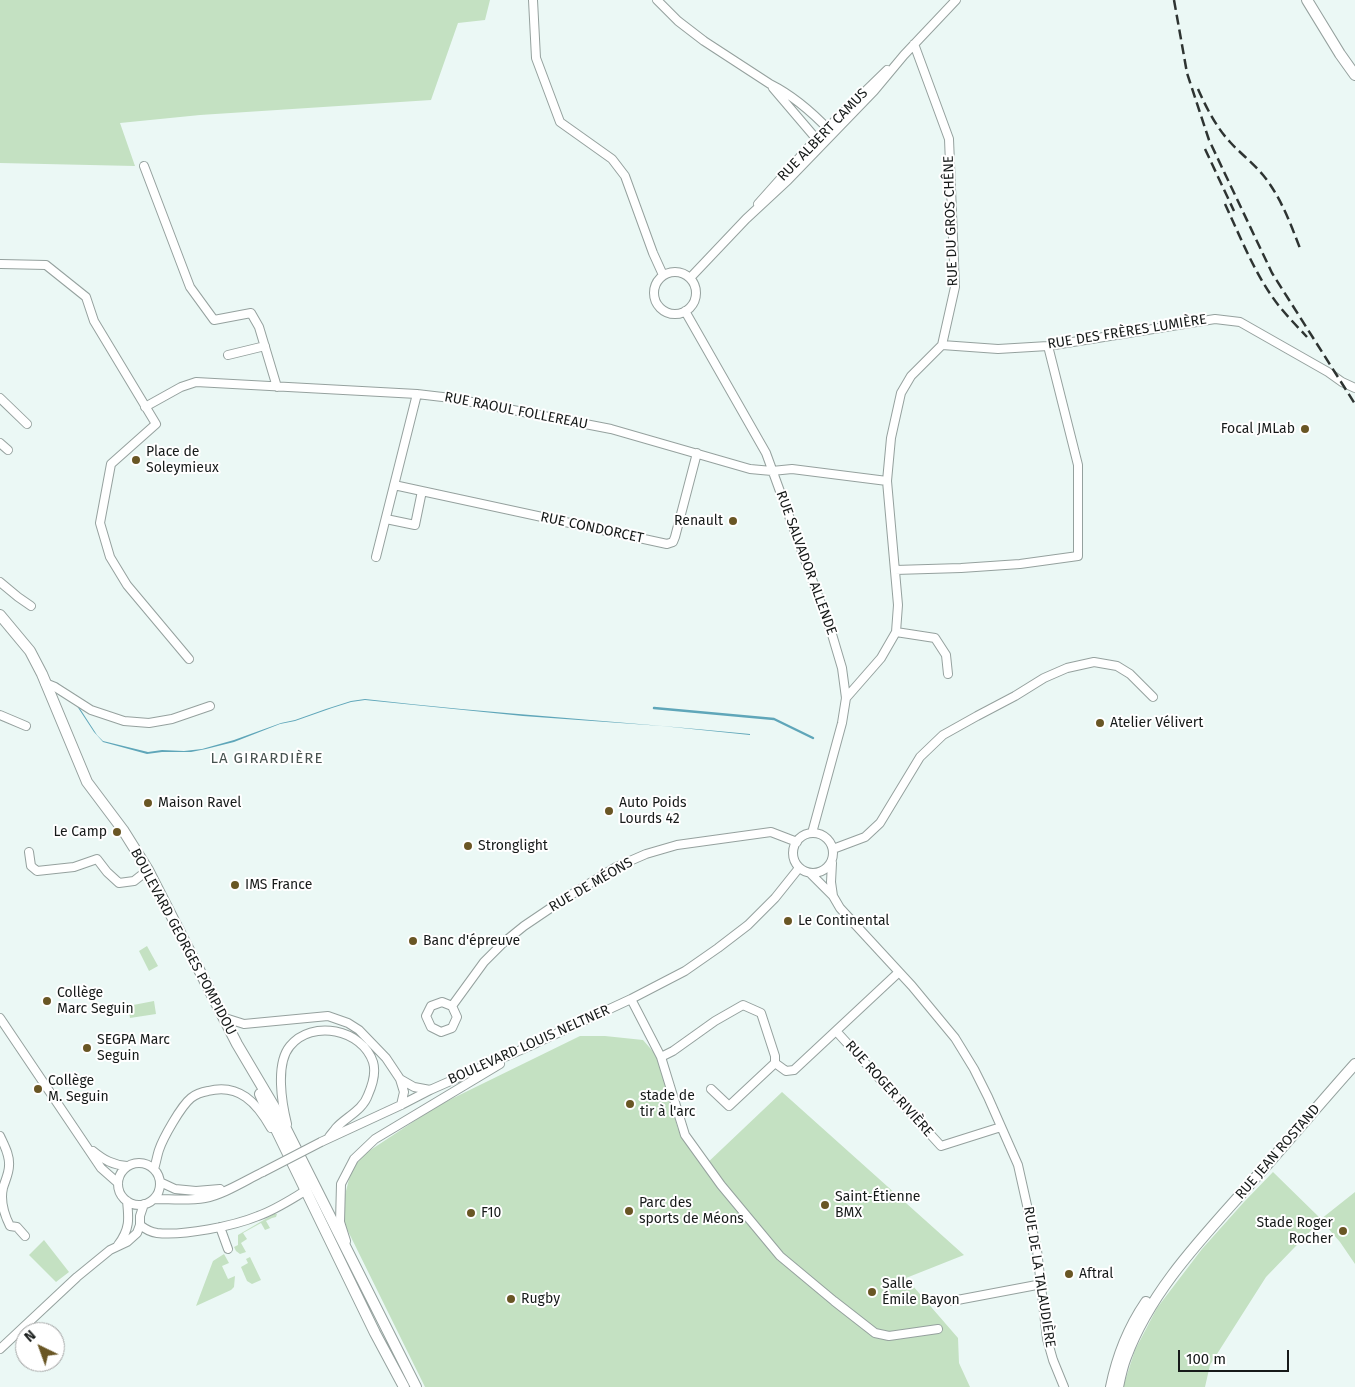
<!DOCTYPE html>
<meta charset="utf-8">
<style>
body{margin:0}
#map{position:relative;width:1355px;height:1387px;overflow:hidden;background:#ebf8f5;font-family:"Fira Sans",sans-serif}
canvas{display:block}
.north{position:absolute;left:15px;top:1322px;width:50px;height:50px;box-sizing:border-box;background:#fff;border:1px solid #a2a3a3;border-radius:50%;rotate:318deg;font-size:14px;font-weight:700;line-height:20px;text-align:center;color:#161a19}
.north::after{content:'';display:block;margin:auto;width:18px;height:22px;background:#695624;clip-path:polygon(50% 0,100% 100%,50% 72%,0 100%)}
.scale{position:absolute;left:1178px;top:1350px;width:111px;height:22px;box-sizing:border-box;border:2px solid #161a19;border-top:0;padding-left:6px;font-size:15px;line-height:18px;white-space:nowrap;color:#161a19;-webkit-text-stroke:4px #fff;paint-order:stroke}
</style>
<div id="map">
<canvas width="1355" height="1387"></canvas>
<div class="north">N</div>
<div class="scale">100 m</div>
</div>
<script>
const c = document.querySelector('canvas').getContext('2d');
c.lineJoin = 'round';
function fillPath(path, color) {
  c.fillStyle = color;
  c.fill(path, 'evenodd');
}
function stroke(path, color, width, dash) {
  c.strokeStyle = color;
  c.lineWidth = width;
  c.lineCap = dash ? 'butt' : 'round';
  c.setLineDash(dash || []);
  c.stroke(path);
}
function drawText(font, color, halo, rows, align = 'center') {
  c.font = font + ' "Fira Sans",sans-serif';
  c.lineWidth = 4;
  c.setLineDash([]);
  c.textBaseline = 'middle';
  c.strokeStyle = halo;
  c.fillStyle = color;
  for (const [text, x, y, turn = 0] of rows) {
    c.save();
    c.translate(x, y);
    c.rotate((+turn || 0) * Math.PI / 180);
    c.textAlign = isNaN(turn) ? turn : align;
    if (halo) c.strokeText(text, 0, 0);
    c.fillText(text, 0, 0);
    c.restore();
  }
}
fillPath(new Path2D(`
 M0 0H490L485 20 458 23 431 100 200 115 120 123 135 166 0 163Z
 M147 946 158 966 149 971 139 951Z
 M154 1001 156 1014 130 1018 128 1006Z
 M580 1036H605L643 1040 657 1056 678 1129 704 1166 782 1092 964 1255 906 1278 958 1338 959 1363 970 1387H425L344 1223V1199L349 1179 355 1165 366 1153 437 1106Z
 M1273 1172 1321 1219 1355 1192V1264L1340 1242 1321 1220 1266 1277 1210 1365 1205 1387H1123L1135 1350 1157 1308 1202 1249 1244 1202Z
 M274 1214H277L276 1217 272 1218 266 1221 270 1228 265 1230 261 1223 243 1233 247 1239 241 1243 246 1252 240 1254 236 1251 234 1247 238 1245V1235Z
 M44 1240 69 1272 56 1282 29 1255Z
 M224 1254 229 1263 222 1266 228 1279 235 1276 234 1287 231 1290 196 1306 213 1261Z
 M250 1257 261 1280 252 1284 247 1281 241 1267 248 1263 246 1259Z`), '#c4e1c2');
fillPath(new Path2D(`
 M54 682 58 683 75 701 97 735 103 741 148 752 162 750 184 751 202 749 234 740 281 723 295 720 326 709 351 701 365 699C493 714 622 721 750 734V735L662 726 523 716 365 700 351 702 332 708 295 721 280 724 234 742 206 749 191 752H162L147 754 103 742 94 732 73 700 50 683Z`), '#5fa6b9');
stroke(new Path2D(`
 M654 708 774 719 813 738`), '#5fa6b9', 2.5);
const minor = new Path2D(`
 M533 0 536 58 560 122 612 159 625 176 653 253 663 275
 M657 0 678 21 704 41 770 84C792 95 813 113 830 131
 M773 88 819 142
 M144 166 190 287 214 320 251 313 259 327 277 387
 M758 204 816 139 887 70
 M1 264 46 265 86 297 94 321 156 424 111 464 100 523 110 557 127 585 189 659
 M654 293a21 21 0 1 1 42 0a21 21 0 1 1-42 0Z
 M690 278 746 219 788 180 874 91 904 55 956 0
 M685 311 766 453 831 631 842 668 846 698 842 723 812 833
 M942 345 998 349 1048 346 1215 319 1240 322 1328 372 1342 382 1355 388
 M228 355 265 346
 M0 398 27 424
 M145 407 181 387 196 382 417 394 451 398 611 429 750 469 772 471 792 469 887 481
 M0 443 8 450
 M394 485 667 544 673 542 675 537 697 453
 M386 519 415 525 422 491
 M376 557 417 394
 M895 570 961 568 1020 564 1078 556V465L1048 346
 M0 582 18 597 31 606
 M896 632 935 638 946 655 948 674
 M45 683 55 687 91 710 124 721 149 723 172 719 210 706
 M846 698 881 658 896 632 898 605 887 481 891 438 901 393 911 376 942 345 955 287 949 139 914 44
 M0 715 26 726
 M793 853a20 20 0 1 1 40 0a20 20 0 1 1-40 0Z
 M833 849 865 837 880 823 920 757 943 735 977 716 1015 696 1044 678 1067 668 1094 662 1117 666 1130 674 1153 697
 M29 852 31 866 37 871 74 867 97 859 107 872 119 883 134 881 148 870
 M832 863 831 882 833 896
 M811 874 833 896 840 908 912 986 955 1038 974 1069 988 1097 1018 1165 1037 1250 1047 1339 1053 1360 1064 1387
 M631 999 661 1057 685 1135 721 1185 780 1256 834 1301 875 1333 889 1336 938 1329
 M452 1006 442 1002 431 1006 426 1016 431 1027 441 1032 452 1028 457 1017 452 1006 484 962 503 943 524 926 561 901 616 867 646 854 677 845 771 832 797 842
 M0 1018 101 1168 118 1183
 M225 1018 244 1024 328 1016 348 1023 359 1030 386 1058 400 1079 404 1092 401 1105
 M836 1031 941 1146 1001 1127
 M661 1057 673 1051 715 1021 743 1005 761 1013 775 1056V1063L786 1071 794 1070 899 972
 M400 1079 414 1087 430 1090
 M711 1089 729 1106 775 1063
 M287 1124C282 1104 275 1064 290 1046 312 1019 362 1029 373 1062 376 1072 372 1086 368 1095 363 1110 346 1117 336 1128 334 1131 331 1134 329 1137
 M0 1136C4 1145 10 1155 9 1166 9 1173 5 1181 3 1188 0 1201 4 1214 10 1226L17 1227 25 1236
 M321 1142 401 1105 430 1090 532 1045 631 999 685 971 718 948 748 925 775 898 799 868
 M93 1151C104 1160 113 1165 127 1166
 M118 1184a21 21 0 1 1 42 0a21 21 0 1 1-42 0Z
 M154 1169C156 1163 157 1156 159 1150 163 1138 181 1106 191 1098 196 1094 202 1092 208 1091 239 1083 257 1103 271 1128
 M160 1182 175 1189 196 1191 220 1189
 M154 1199C171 1199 188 1201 205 1198 223 1195 246 1180 263 1172
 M140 1225C145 1229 150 1232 157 1233 183 1236 234 1226 258 1216 275 1210 290 1200 305 1191
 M220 1227 228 1249
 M346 1241 340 1222 341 1184 354 1159 375 1139 500 1064
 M118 1245C130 1229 129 1219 127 1201
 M952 1301 1042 1284
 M0 1349 77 1277 110 1250 127 1242 137 1233 140 1225V1216L144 1204`);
const major = new Path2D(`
 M1307 0 1340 54 1355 75
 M0 615 30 651 42 674 87 782 123 830 148 870 237 1044 279 1115 416 1387
 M260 1094 272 1121 375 1333 404 1387
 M1111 1387C1117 1357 1129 1327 1146 1302
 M1118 1387C1120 1377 1122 1367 1126 1357 1152 1287 1208 1232 1257 1176 1290 1139 1322 1101 1355 1064`);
stroke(minor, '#95a19e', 10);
stroke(major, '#95a19e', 12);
stroke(minor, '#fff', 8);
stroke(major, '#fff', 10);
stroke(new Path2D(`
 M1174 0 1187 73 1209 140 1272 273 1355 404
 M1198 89C1206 107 1216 127 1230 142 1240 153 1253 163 1263 175 1281 197 1291 225 1301 251
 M1205 149 1234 211
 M1225 204C1239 234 1252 267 1271 295 1281 310 1294 323 1307 337`), '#2e3432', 2.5, [10, 5]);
const minorBridge = new Path2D(`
 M263 1172 321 1142`);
stroke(minorBridge, '#95a19e', 10, []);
stroke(minorBridge, '#fff', 8);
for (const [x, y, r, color] of [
 [1305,429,5,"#695624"],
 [136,460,5,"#695624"],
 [733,521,5,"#695624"],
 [1100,723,5,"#695624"],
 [148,803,5,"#695624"],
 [609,811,5,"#695624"],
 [117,832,5,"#695624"],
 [468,846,5,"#695624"],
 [235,885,5,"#695624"],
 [788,921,5,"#695624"],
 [413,941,5,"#695624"],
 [47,1001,5,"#695624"],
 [87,1048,5,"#695624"],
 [38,1089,5,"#695624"],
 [630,1104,5,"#695624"],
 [825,1205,5,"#695624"],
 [629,1211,5,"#695624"],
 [471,1213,5,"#695624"],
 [1343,1231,5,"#695624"],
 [1069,1274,5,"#695624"],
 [872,1292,5,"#695624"],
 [511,1299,5,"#695624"]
]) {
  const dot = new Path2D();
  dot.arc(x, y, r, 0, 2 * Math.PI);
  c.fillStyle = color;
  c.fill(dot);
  stroke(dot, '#fff', 2);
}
drawText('14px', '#161a19', '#fff', [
 ["RUE ALBERT CAMUS",823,135,-46],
 ["RUE DU GROS CHÊNE",951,221,-92],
 ["RUE DES FRÈRES LUMIÈRE",1127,332,-9],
 ["RUE RAOUL FOLLEREAU",516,411,11],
 ["RUE CONDORCET",592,528,12],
 ["RUE SALVADOR ALLENDE",806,563,70],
 ["RUE DE MÉONS",591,885,-30],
 ["BOULEVARD GEORGES POMPIDOU",183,942,62],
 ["BOULEVARD LOUIS NELTNER",529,1045,-24],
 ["RUE ROGER RIVIÈRE",889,1089,48],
 ["RUE JEAN ROSTAND",1278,1152,-49],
 ["RUE DE LA TALAUDIÈRE",1039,1277,81]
]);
drawText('14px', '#161a19', '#fff', [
 ["Focal JMLab",1295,429,"right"],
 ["Place de",146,452],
 ["Soleymieux",146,468],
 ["Renault",723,521,"right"],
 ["Atelier Vélivert",1110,723],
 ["Maison Ravel",158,803],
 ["Auto Poids",619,803],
 ["Lourds 42",619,819],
 ["Le Camp",107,832,"right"],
 ["Stronglight",478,846],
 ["IMS France",245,885],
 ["Le Continental",798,921],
 ["Banc d'épreuve",423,941],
 ["Collège",57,993],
 ["Marc Seguin",57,1009],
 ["SEGPA Marc",97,1040],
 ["Seguin",97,1056],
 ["Collège",48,1081],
 ["M. Seguin",48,1097],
 ["stade de",640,1096],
 ["tir à l'arc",640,1112],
 ["Saint-Étienne",835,1197],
 ["BMX",835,1213],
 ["Parc des",639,1203],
 ["sports de Méons",639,1219],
 ["F10",481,1213],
 ["Stade Roger",1333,1223,"right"],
 ["Rocher",1333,1239,"right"],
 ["Aftral",1079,1274],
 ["Salle",882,1284],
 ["Émile Bayon",882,1300],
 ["Rugby",521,1299]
], 'left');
c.letterSpacing = '1px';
drawText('15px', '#485350', '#fff', [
 ["LA GIRARDIÈRE",267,759]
]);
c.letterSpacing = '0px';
</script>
